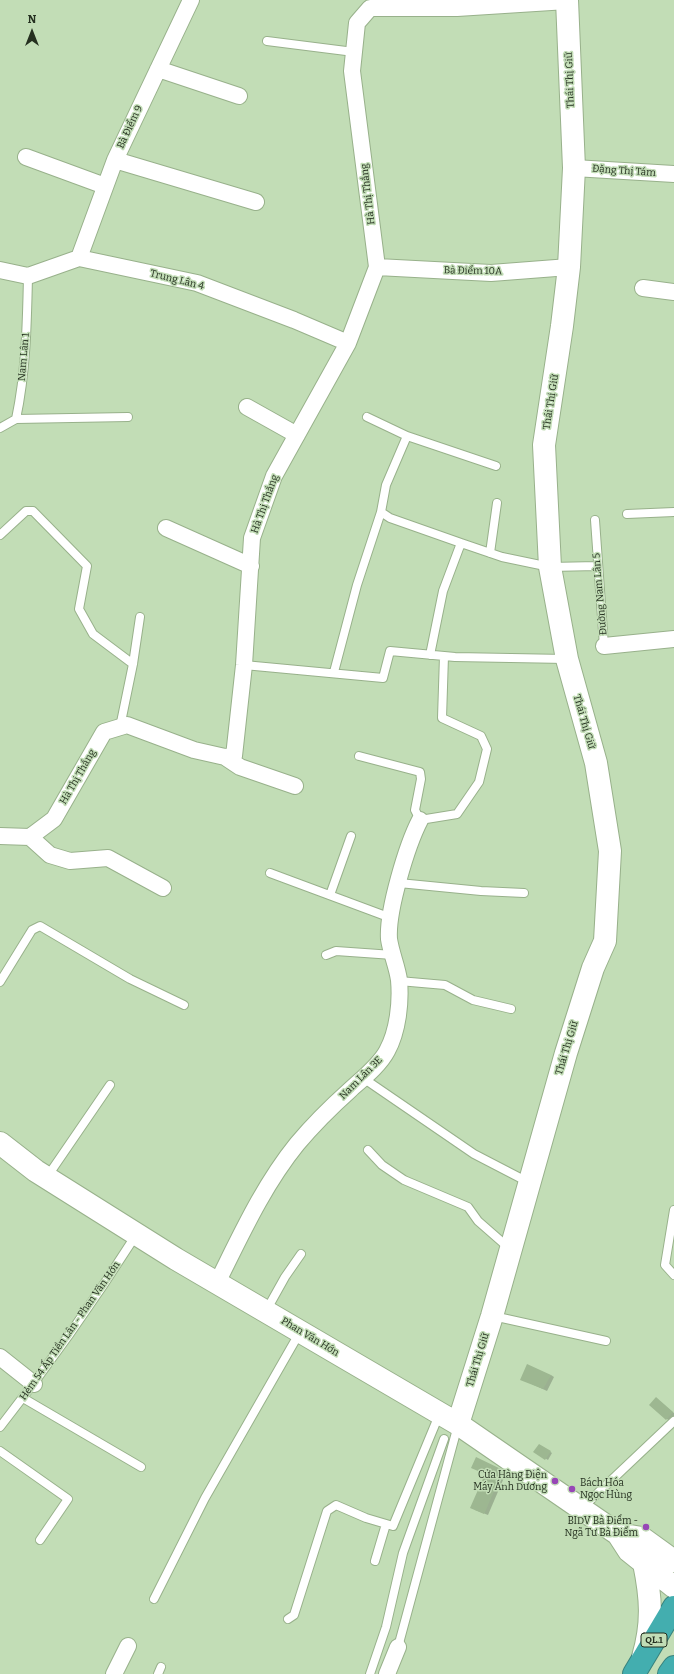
<!DOCTYPE html>
<meta charset="utf-8">
<style>
body{margin:0}
#map{position:relative;width:674px;height:1674px;overflow:hidden;background:#c2ddb6;font-family:Bitter,serif}
canvas{display:block}
.north{position:absolute;left:12px;top:12px;width:40px;height:40px;-webkit-text-stroke:3px #c2ddb6;paint-order:stroke;rotate:0deg;font-size:11px;font-weight:700;line-height:16px;text-align:center;color:#253020}
.north::after{content:'';display:block;margin:auto;width:14px;height:18px;background:#253020;clip-path:polygon(50% 0,100% 100%,50% 72%,0 100%)}
</style>
<div id="map">
<canvas width="674" height="1674"></canvas>
<div class="north">N</div>
</div>
<script>
const c = document.querySelector('canvas').getContext('2d');
c.lineJoin = 'round';
function fillPath(path, color) {
  c.fillStyle = color;
  c.fill(path, 'evenodd');
}
function stroke(path, color, width, dash) {
  c.strokeStyle = color;
  c.lineWidth = width;
  c.lineCap = dash ? 'butt' : 'round';
  c.setLineDash(dash || []);
  c.stroke(path);
}
function drawText(font, color, halo, rows, align = 'center') {
  c.font = font + ' Bitter,serif';
  c.lineWidth = 3;
  c.setLineDash([]);
  c.textBaseline = 'middle';
  c.strokeStyle = halo;
  c.fillStyle = color;
  for (const [text, x, y, turn = 0] of rows) {
    c.save();
    c.translate(x, y);
    c.rotate((+turn || 0) * Math.PI / 180);
    c.textAlign = isNaN(turn) ? turn : align;
    if (halo) c.strokeText(text, 0, 0);
    c.fillText(text, 0, 0);
    c.restore();
  }
}
fillPath(new Path2D(`
 M551 1375 554 1377 547 1391 525 1381Z
 M656 1399 674 1413V1419L671 1422 667 1419Z
 M540 1445 552 1453 548 1460 535 1452Z
 M502 1471 506 1473 488 1515 475 1510Z`), '#0003');
fillPath(new Path2D(`
 M527 1364 551 1375 543 1389 520 1380Z
 M656 1397 673 1412 666 1420 649 1405Z
 M539 1444 551 1451 545 1460 533 1452Z
 M476 1457 503 1470 484 1514 470 1508 485 1474 471 1468Z`), '#9db791');
const lane = new Path2D(`
 M267 41 354 52
 M367 417 407 436
 M16 419 128 417
 M0 428 16 419C26 372 27 324 28 276
 M627 514 674 512
 M595 520 604 646
 M0 535 26 511H33L87 566 79 609 93 634 133 664
 M461 543 390 518 381 512 386 485 407 436 496 466
 M490 553 497 503
 M430 655 443 591 461 543 502 557 550 567 597 566
 M244 665 383 678 390 651 455 657 566 659
 M334 672 357 585 381 512
 M120 727 133 664 140 617
 M359 756 420 772 421 779 415 810 420 820 457 814 479 782 487 749 481 736 442 718 444 656
 M270 873 391 918
 M399 883 481 891 524 893
 M330 895 351 836
 M326 955 336 951 393 955
 M399 981 445 985 473 1000 511 1009
 M0 982 32 930 40 926 130 979 184 1005
 M363 1078 474 1154 528 1182
 M368 1150 382 1165 404 1180 468 1207 478 1221 510 1249
 M47 1177 110 1085
 M674 1210 665 1265 674 1275
 M266 1311 285 1277 301 1254
 M493 1316 606 1341
 M23 1398 141 1467
 M0 1427C49 1365 94 1301 136 1235
 M0 1451 68 1499 40 1540
 M582 1508 674 1421
 M375 1561 386 1524
 M154 1599 205 1498 300 1332
 M288 1619 294 1615 327 1511 336 1505 366 1518 393 1526 439 1415
 M398 1647 458 1425
 M158 1674 161 1667
 M370 1674 386 1627 403 1553 444 1439`);
const street = new Path2D(`
 M158 69 239 96
 M26 157 105 186
 M115 160 256 202
 M574 168 674 174
 M79 258 115 160 191 0
 M377 267 491 273 569 267
 M0 270 28 276 79 258 197 283 294 320 348 343
 M643 288 674 292
 M247 407 297 435
 M166 528 251 566
 M604 646 674 639
 M225 757 240 767 295 786
 M0 836 30 837 54 819 104 732 127 725 194 750 225 757 234 756 244 665 252 538 274 476 348 343 377 267 352 71 357 23 370 8H457L567 1
 M30 837 50 855 70 861 108 858 163 888
 M217 1283C241 1235 263 1186 297 1144 313 1125 331 1107 350 1090 362 1079 379 1066 387 1051 398 1031 401 1002 399 980 397 966 391 953 389 939 387 911 407 845 420 820
 M0 1357 34 1384
 M114 1674 128 1646
 M387 1674 398 1647`);
const secondary = new Path2D(`
 M0 1143 36 1171 176 1259 458 1424 618 1534 629 1551 674 1587
 M458 1424 492 1316 566 1053 593 968 605 941 610 851 596 763 567 659 550 567 544 445 562 326 569 267 574 168 567 0
 M618 1534 642 1538 674 1561
 M643 1657C653 1623 651 1597 644 1563`);
const highway = new Path2D(`
 M634 1674 674 1607
 M669 1674 674 1667`);
stroke(lane, '#98b18b', 10);
stroke(street, '#98b18b', 18);
stroke(secondary, '#98b18b', 24);
stroke(highway, '#38827d', 24);
stroke(lane, '#fff', 8);
stroke(street, '#fff', 16);
stroke(secondary, '#fff', 22);
stroke(highway, '#43aeaf', 22);
for (const [x, y, r, color] of [
 [555,1481,4,"#9747b6"],
 [572,1489,4,"#9747b6"],
 [646,1527,4,"#9747b6"]
]) {
  const dot = new Path2D();
  dot.arc(x, y, r, 0, 2 * Math.PI);
  c.fillStyle = color;
  c.fill(dot);
  stroke(dot, '#c2ddb6', 1.5);
}
for (const [x, y, w] of [
 [654,1640,26]
]) {
  const box = new Path2D();
  box.roundRect(x - w / 2, y - 7, w, 14, 3);
  c.fillStyle = '#c2ddb6';
  c.fill(box);
  stroke(box, '#253020', 1);
}
drawText('bold 9px', '#253020', null, [
 ["QL.1",654,1640]
]);
drawText('10px', '#253020', '#c2ddb6', [
 ["Thái Thị Giữ",570,80,-92],
 ["Bà Điểm 9",130,127,-65],
 ["Đặng Thị Tám",624,171,4],
 ["Hà Thị Thắng",368,194,-97],
 ["Bà Điểm 10A",473,271,1],
 ["Trung Lân 4",177,280,14],
 ["Nam Lân 1",24,357,-85],
 ["Thái Thị Giữ",551,402,-81],
 ["Hà Thị Thắng",265,504,-70],
 ["Đường Nam Lân 5",600,594,-95],
 ["Thái Thị Giữ",584,722,74],
 ["Hà Thị Thắng",78,777,-60],
 ["Thái Thị Giữ",567,1048,-73],
 ["Nam Lân 3E",361,1078,-45],
 ["Hẻm 54 Ấp Tiền Lân - Phan Văn Hớn",70,1331,-55],
 ["Phan Văn Hớn",310,1337,31],
 ["Thái Thị Giữ",478,1360,-73]
]);
drawText('10px', '#253020', '#c2ddb6', [
 ["Cửa Hàng Điện",547,1475],
 ["Máy Ánh Dương",547,1487],
 ["Bách Hóa",580,1483,"left"],
 ["Ngọc Hùng",580,1495,"left"],
 ["BIDV Bà Điểm -",638,1521],
 ["Ngã Tư Bà Điểm",638,1533]
], 'right');
</script>
